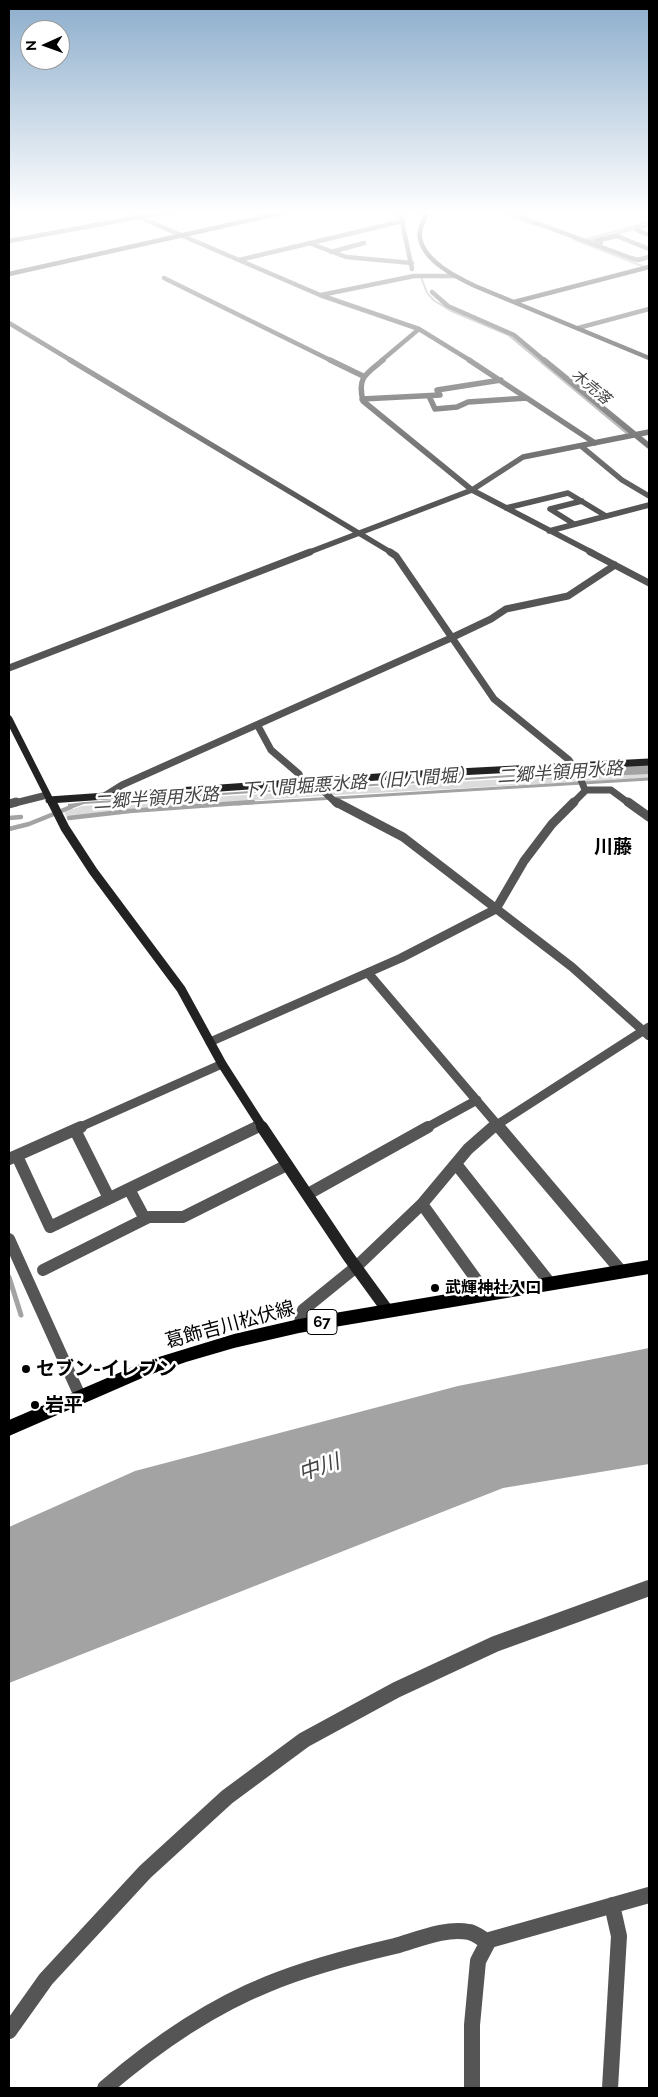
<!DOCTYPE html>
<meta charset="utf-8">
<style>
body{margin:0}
#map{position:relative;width:658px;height:2097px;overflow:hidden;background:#fff;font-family:Raleway,sans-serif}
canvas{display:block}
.frame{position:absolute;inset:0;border:10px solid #000;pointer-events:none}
.north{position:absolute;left:20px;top:20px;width:50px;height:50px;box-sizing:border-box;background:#fff;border:1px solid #999;border-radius:50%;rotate:268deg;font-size:14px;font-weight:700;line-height:20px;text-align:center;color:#000}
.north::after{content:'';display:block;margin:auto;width:18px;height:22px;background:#000;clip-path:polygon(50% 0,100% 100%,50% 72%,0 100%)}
</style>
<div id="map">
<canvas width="658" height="2097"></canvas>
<div class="frame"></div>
<div class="north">N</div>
</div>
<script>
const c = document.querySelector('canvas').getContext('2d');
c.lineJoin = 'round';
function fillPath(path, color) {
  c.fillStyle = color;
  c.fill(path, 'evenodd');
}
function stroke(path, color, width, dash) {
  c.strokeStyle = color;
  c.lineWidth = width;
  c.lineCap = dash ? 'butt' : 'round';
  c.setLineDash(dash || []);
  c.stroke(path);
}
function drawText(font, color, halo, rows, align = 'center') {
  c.font = font + ' Raleway,"Noto Sans JP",sans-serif';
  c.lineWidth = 5;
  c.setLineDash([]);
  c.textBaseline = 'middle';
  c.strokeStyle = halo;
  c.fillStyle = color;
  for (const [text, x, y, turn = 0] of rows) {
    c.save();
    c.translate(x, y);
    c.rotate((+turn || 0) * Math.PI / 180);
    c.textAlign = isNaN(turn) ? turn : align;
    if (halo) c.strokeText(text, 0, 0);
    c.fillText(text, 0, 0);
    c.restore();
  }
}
fillPath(new Path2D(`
 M649 770V778L320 796 131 809 67 818 64 812 82 806 132 802Z`), '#dcdcdc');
fillPath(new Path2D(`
 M420 277H422L428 293 436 301 511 335 631 433 626 434 508 336 451 312 433 301 426 293Z
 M572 771 573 773 327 789V787Z
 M312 787 314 789 84 804 68 810V804L84 802Z
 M649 1348V1464L503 1488 9 1683V1527L135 1471 458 1386Z`), '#a3a3a3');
stroke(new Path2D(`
 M507 212 515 218 538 226
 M165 214 177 212
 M573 239 647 268`), '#a3a3a3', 2);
stroke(new Path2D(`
 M236 804 649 779`), '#a3a3a3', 3);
stroke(new Path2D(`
 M9 818 21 817
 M69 818 130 811 253 802
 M9 829 29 824 71 807`), '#a3a3a3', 4.5);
stroke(new Path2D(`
 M9 1277 21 1315`), '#a3a3a3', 5);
fillPath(new Path2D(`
 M649 221V227L587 242 582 239Z
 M649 762V774L538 779 531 777 528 773 531 769 538 767Z`), '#a3a3a3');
stroke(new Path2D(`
 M400 212 412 269
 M516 212 523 218 631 258 638 260 649 257
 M139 217 320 295 419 329 471 361
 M637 230 649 235
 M9 241 167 212
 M309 243 346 257 412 263
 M601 243 595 241 617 236 649 249
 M331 252 364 243
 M239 260 403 221
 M164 278 332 361
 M432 292 448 306 514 335 545 361
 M321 295 414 276H455
 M9 323 72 361
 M578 328 649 309
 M381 361 419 329`), '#555', 4.5);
stroke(new Path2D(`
 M70 360 392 553
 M330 360 363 376
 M383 360C366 374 357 377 363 401L472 490 593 553
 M469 360 595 443
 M544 360 649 446
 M429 396 435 409 457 407 468 402 527 398
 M362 399 440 395 437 390 501 380
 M581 446 622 480 649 496
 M506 508 568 493 606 516
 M574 524 550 509 582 501
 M549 531 649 505
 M307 553 472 490 523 457 649 432`), '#555', 5.5);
stroke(new Path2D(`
 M390 552 396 556 494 699 569 760 572 765
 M590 552 649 583
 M9 668 310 552
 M258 726 271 750 299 774 302 782
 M575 765 585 790H611L630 804
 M313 781 337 804
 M106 795 122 785 451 638 491 619 506 609 568 596 615 565
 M11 804 47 795
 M572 804 586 790`), '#555', 7);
stroke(new Path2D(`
 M336 802 403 837 572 967 649 1036
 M628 802 649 817
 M9 804 16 802
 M368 973 500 1128
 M210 1042 401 958 496 909 524 861 552 824 574 802
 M78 1128 222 1064
 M254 1128 261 1125
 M426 1128 477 1100
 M492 1128 649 1027`), '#555', 9);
stroke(new Path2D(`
 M499 1127 622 1272
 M75 1130 109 1198
 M17 1156 50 1227 257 1127
 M9 1159 81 1127
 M456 1164 550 1283
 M129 1189 145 1219
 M308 1194 428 1127
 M422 1204 486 1293
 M9 1239 80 1396
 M43 1270 149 1217H183L287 1165
 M299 1326 303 1310 356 1267 422 1204 468 1149 493 1127`), '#555', 12);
stroke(new Path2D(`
 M9 2031 46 1979 145 1872 227 1797 304 1740 396 1690 495 1644 649 1588
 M105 2088C154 2046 208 2008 268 1984 309 1967 352 1956 395 1946 417 1940 446 1927 469 1932 475 1933 481 1938 486 1941L649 1895
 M472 2088V2025L478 1961 489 1940
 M610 2088 619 1936 612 1905`), '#555', 16);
stroke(new Path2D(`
 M427 212C424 220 418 230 420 238 424 261 456 277 475 286L649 358
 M9 274 286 212
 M514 302 649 267`), '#222', 4.5);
stroke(new Path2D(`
 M9 719 52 804
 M49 800 420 774 649 762`), '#222', 7);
stroke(new Path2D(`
 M52 802 65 828 93 871 181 989 222 1064 263 1128`), '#222', 9);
stroke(new Path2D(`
 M262 1127 348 1256 388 1311`), '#222', 12);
fillPath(new Path2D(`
 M649 1260V1274L299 1333 234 1348 186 1362 149 1375 9 1436V1420L149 1360 234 1334 299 1319Z`), '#000');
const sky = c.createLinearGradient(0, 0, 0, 505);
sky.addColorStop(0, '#8cadcc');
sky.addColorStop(0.42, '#fff');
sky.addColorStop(1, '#ffffff00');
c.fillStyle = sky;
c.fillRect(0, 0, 658, 505);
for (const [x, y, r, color] of [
 [435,1288,5,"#000"],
 [26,1369,5,"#000"],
 [35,1405,5,"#000"]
]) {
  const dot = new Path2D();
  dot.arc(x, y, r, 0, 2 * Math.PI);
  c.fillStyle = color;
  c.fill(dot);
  stroke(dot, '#fff', 2);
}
drawText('italic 15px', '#444', '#fff', [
 ["木売落",591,387,40]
]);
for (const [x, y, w] of [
 [322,1322,30]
]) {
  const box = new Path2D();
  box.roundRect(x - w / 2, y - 12.5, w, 25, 4);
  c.fillStyle = '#fff';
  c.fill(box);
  stroke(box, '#000', 1);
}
drawText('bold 15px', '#000', null, [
 ["67",322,1322]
]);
drawText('bold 16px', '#000', '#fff', [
 ["武輝神社入口",445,1288]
], 'left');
drawText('italic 18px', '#444', '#fff', [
 ["二郷半領用水路",560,773,-4],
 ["下八間堀悪水路（旧八間堀）",358,783,-4],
 ["二郷半領用水路",156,799,-4]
]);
drawText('bold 19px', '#000', '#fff', [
 ["川藤",613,847]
]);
drawText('19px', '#000', '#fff', [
 ["葛飾吉川松伏線",230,1325,-15]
]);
drawText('bold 19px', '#000', '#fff', [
 ["セブン-イレブン",36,1369],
 ["岩平",45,1405]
], 'left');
drawText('italic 21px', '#444', '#fff', [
 ["中川",319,1468,-19]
]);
</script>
